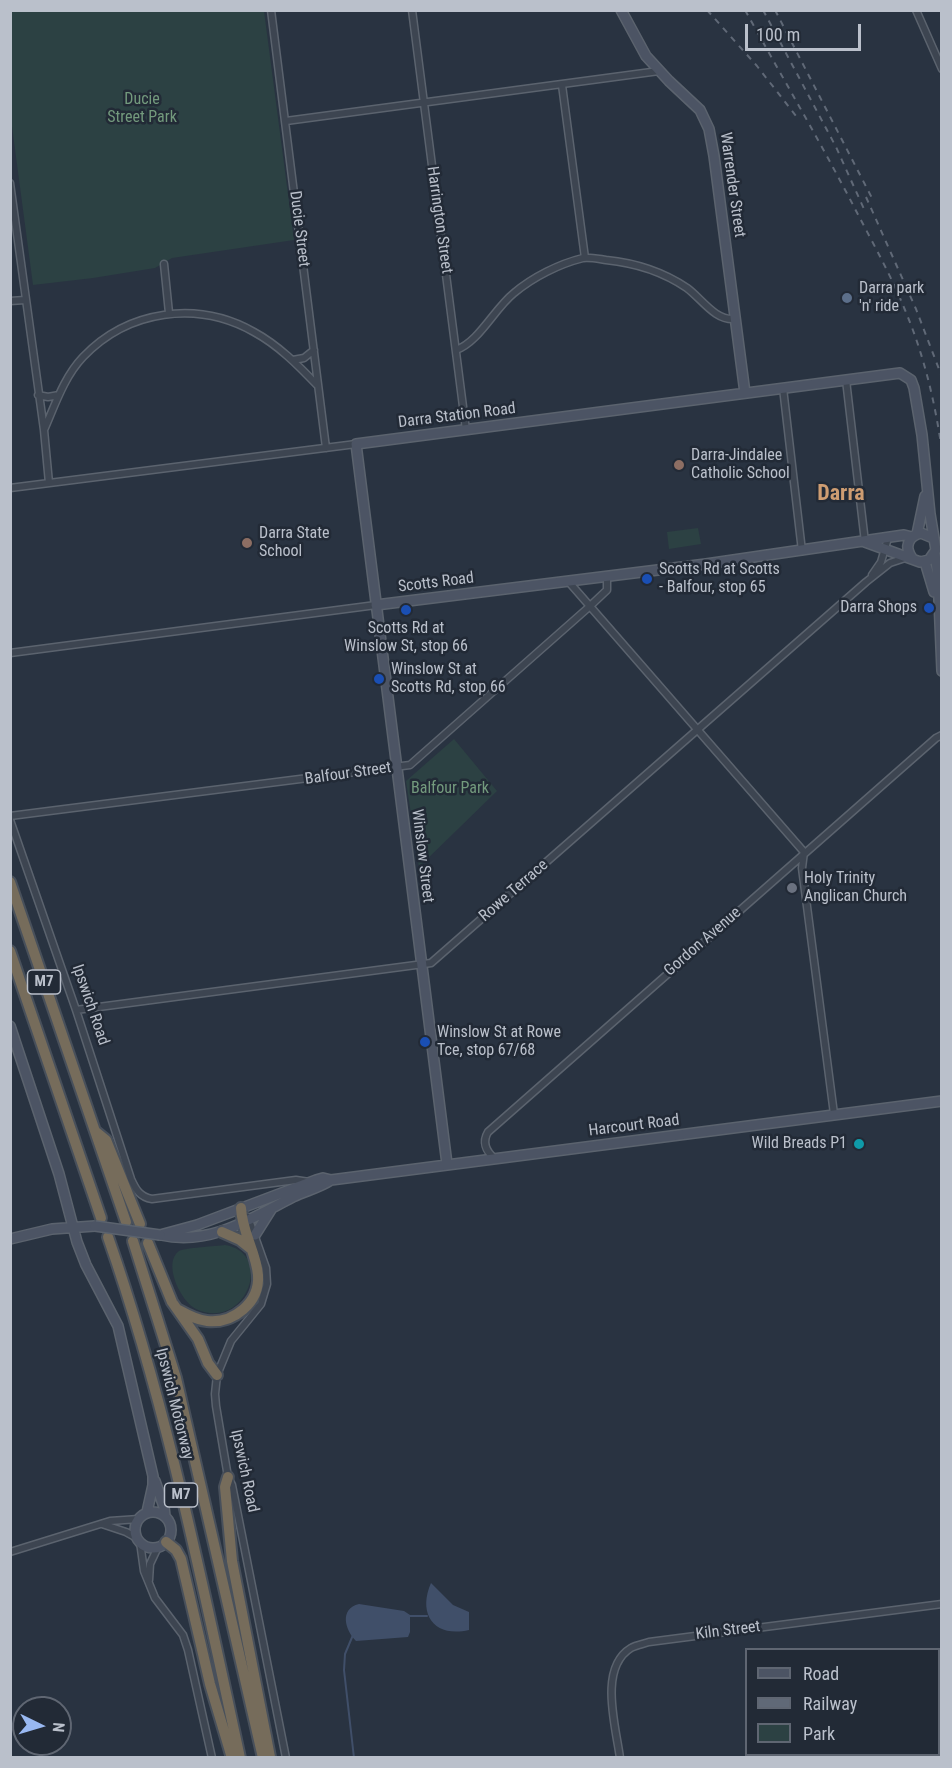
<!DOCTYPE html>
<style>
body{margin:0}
#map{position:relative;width:952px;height:1768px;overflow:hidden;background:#293341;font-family:"Roboto Condensed",sans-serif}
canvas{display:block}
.frame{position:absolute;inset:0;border:12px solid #bac0cb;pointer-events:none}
.legend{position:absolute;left:745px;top:1648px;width:195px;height:108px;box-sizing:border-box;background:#222a36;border:2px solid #5f6672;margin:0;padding:8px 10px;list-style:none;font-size:18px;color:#bac0cb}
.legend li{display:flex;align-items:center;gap:12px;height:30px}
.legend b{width:30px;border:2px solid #5f6672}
.north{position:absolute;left:12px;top:1696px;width:60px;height:60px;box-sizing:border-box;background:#222a36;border:2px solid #5f6672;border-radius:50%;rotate:95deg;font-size:16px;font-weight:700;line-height:24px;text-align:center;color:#bac0cb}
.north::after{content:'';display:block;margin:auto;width:21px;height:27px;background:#99b8f1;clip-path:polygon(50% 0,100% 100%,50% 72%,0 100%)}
.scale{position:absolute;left:745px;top:24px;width:116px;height:27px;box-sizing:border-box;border:3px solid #bac0cb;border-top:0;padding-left:8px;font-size:18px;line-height:21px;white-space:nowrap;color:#bac0cb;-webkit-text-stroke:4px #222a36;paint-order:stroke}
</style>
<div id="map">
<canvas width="952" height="1768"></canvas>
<div class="frame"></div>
<ul class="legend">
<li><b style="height:8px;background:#4c5464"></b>Road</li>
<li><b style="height:8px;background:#606977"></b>Railway</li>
<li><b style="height:16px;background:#2c4143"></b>Park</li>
</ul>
<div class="north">N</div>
<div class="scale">100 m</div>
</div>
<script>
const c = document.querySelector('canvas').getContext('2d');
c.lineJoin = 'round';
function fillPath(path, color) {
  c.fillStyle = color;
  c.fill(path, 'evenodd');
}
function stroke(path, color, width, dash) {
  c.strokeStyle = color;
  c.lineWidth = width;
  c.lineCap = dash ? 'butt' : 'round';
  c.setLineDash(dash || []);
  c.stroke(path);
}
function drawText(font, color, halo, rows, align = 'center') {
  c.font = font + ' "Roboto Condensed",sans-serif';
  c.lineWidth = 5;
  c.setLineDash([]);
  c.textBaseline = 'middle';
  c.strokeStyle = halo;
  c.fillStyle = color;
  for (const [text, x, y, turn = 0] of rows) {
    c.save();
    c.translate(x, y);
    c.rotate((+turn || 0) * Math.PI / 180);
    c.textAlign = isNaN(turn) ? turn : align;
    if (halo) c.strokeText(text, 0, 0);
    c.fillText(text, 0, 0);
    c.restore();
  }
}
fillPath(new Path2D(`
 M10 11H264L294 240 172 258 155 268 93 278 33 285 11 119Z
 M698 528 701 544 669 549 667 532Z
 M454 739 497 791 419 867 406 781Z
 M225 1245C275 1253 246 1332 196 1309 181 1302 162 1263 179 1251 183 1248 217 1246 225 1245Z`), '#2c4143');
fillPath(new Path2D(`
 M431 1583 453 1605 469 1612V1630C435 1638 417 1615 431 1583Z
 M359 1604 404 1611 410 1615V1632L408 1637 356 1641C345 1630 339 1609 359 1604Z`), '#404f69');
stroke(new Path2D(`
 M409 1616H427
 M353 1635 345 1654 344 1670 354 1758`), '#404f69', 2);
const street = new Path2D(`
 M271 10 326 448
 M412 10 466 430
 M916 10 942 69
 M562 85 585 258
 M286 121 659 71
 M10 183 44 430 49 483
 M164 264 169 313
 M10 301 25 300
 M456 350C479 342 494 309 514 293 533 277 559 264 583 258 590 257 599 259 606 260 636 263 662 271 687 288 702 299 715 321 735 319
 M293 360 304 358 314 350
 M846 380 865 542
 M783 388 802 551
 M38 395 48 397 59 395
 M44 430C55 405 64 377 83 357 128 310 197 300 254 332 278 345 298 365 317 385
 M10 488 356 444
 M872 575 881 562 888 538
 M568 581 804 852 802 868 834 1114
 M10 653 376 605
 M10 816 410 765 589 607 607 590V577
 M10 820 76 1010 131 1179C136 1190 140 1197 152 1199L296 1180 309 1182
 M76 1010 431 963 866 582 890 563 905 558
 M494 1158C486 1151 482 1142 488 1132L936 738 942 735
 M248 1217 266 1268 267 1284 261 1304 231 1341 217 1375 215 1394 216 1406 228 1477 232 1485 286 1758
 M102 1524 126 1532 137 1538
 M140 1542 144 1571 155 1598 183 1635 188 1650 212 1758
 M10 1552 110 1521 139 1519
 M149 1580 150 1564 158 1547
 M620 1758C616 1727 598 1668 631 1648 636 1645 643 1644 649 1642L942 1604`);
const secondary = new Path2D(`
 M621 10 646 56 669 81 700 110 709 129 714 156 745 393
 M917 534 925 496
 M935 554 938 576 942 671
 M912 558C904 547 908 536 921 533L933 538
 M925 562 934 592
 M376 605 706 564 904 535 912 537
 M10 1026 59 1174 77 1242 86 1265 118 1326 153 1476V1485L147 1512
 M447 1164 356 444 900 373 911 380 914 388 922 435 930 514 936 550 929 560 920 562 865 542
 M160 1235 197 1225 316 1180 323 1178 331 1180 942 1101
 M161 1235C210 1246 250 1219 293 1197 305 1191 319 1188 331 1180
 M255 1235 272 1208
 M10 1239 52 1229 95 1226
 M155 1481 164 1507 165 1516
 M135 1530a18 18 0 1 1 36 0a18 18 0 1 1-36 0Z`);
const highway = new Path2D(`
 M10 882 126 1222
 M10 951 101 1218
 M95 1131 106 1140 140 1224
 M222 1232 240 1240 250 1248
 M108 1237C167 1406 202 1583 240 1758
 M133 1241 176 1378 263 1758
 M148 1243 172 1302 198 1339 208 1363 217 1375
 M177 1309C186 1314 196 1320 207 1321 233 1324 260 1303 258 1275 256 1252 242 1232 241 1208
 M228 1477 225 1487 232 1561 270 1757
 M166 1542 176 1550 181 1559 210 1684 232 1758`);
stroke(street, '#5b636e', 9);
stroke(secondary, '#5b636e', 12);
stroke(highway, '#48505b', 14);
stroke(street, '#3d4551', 6);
stroke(secondary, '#4c5464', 9);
stroke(highway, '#766c5b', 10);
stroke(new Path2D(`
 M707 10 757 66 796 116
 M745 10C781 75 818 138 852 203 870 238 890 273 905 310 924 355 935 402 942 451
 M763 10 836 147 864 209
 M775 10 874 202
 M866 197 916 309 942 377`), '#606977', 2, [6, 6]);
const secondaryBridge = new Path2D(`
 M95 1226 160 1235`);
stroke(secondaryBridge, '#5b636e', 12, []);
stroke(secondaryBridge, '#4c5464', 9);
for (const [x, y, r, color] of [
 [847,298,6,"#5c6f8a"],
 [679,465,6,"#8d6e63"],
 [247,543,6,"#8d6e63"],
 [647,579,6,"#1a4fb4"],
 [929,608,6,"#1a4fb4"],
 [406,610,6,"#1a4fb4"],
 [379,679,6,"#1a4fb4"],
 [792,888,6,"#6b7280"],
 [425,1042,6,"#1a4fb4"],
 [859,1144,6,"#0f9aa8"]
]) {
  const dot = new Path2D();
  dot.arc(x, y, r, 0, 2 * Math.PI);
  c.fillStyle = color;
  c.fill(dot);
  stroke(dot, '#222a36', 2);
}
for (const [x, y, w] of [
 [44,982,33],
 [181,1495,33]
]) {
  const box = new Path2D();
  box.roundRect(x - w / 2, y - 12, w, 24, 4.5);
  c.fillStyle = '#222a36';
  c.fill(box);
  stroke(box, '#bac0cb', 1.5);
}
drawText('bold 15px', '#bac0cb', null, [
 ["M7",44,982],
 ["M7",181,1495]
]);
drawText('16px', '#739a7d', '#222a36', [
 ["Ducie",142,100],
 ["Street Park",142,118],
 ["Balfour Park",450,789]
]);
drawText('16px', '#bac0cb', '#222a36', [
 ["Warrender Street",732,185,82],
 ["Harrington Street",439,220,82],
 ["Ducie Street",299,229,83],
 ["Darra Station Road",457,416,-7],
 ["Scotts Road",436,583,-7],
 ["Balfour Street",348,774,-8],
 ["Winslow Street",422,856,83],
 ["Rowe Terrace",514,891,-41],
 ["Gordon Avenue",703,942,-41],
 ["Ipswich Road",90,1005,71],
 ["Harcourt Road",634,1126,-7],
 ["Ipswich Motorway",174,1404,76],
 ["Ipswich Road",244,1471,78],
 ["Kiln Street",728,1631,-7]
]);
drawText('16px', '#bac0cb', '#222a36', [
 ["Darra park",859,289],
 ["'n' ride",859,307],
 ["Darra-Jindalee",691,456],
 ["Catholic School",691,474],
 ["Darra State",259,534],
 ["School",259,552],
 ["Scotts Rd at Scotts",659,570],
 ["- Balfour, stop 65",659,588],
 ["Darra Shops",917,608,"right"],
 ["Scotts Rd at",406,629,"center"],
 ["Winslow St, stop 66",406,647,"center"],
 ["Winslow St at",391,670],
 ["Scotts Rd, stop 66",391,688],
 ["Holy Trinity",804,879],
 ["Anglican Church",804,897],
 ["Winslow St at Rowe",437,1033],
 ["Tce, stop 67/68",437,1051],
 ["Wild Breads P1",847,1144,"right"]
], 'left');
drawText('bold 22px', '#ce9d72', '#222a36', [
 ["Darra",841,494]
]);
</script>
